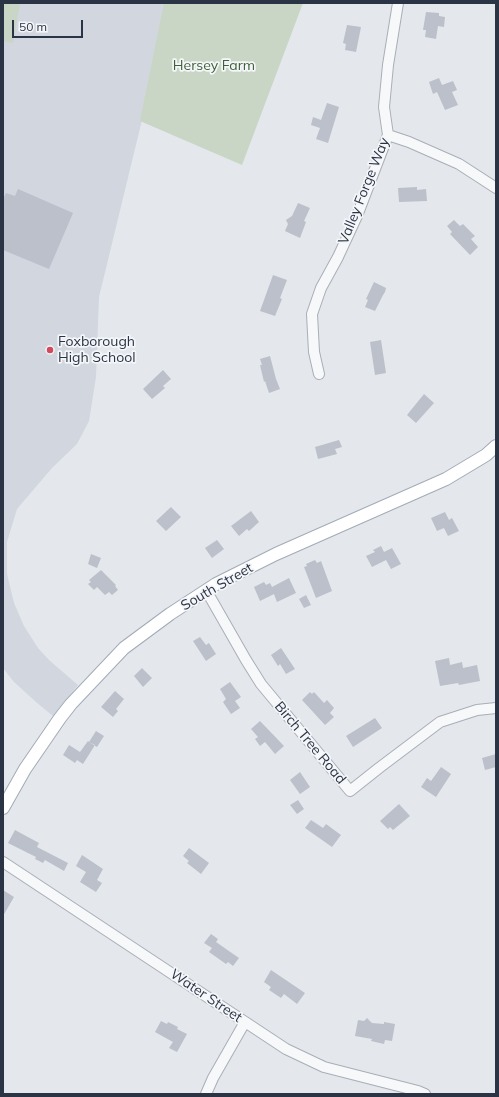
<!DOCTYPE html>
<style>
body{margin:0}
#map{position:relative;width:499px;height:1097px;overflow:hidden;background:#e4e7ec;font-family:Mulish,sans-serif}
canvas{display:block}
.frame{position:absolute;inset:0;border:4px solid #2b3445;pointer-events:none}
.scale{position:absolute;left:12px;top:20px;width:71px;height:18px;box-sizing:border-box;border:2px solid #2b3445;border-top:0;padding-left:5px;font-size:12px;line-height:14px;white-space:nowrap;color:#2b3445;-webkit-text-stroke:3px #f4f6f9;paint-order:stroke}
</style>
<div id="map">
<canvas width="499" height="1097"></canvas>
<div class="frame"></div>
<div class="scale">50 m</div>
</div>
<script>
const c = document.querySelector('canvas').getContext('2d');
c.lineJoin = 'round';
function fillPath(path, color) {
  c.fillStyle = color;
  c.fill(path, 'evenodd');
}
function stroke(path, color, width, dash) {
  c.strokeStyle = color;
  c.lineWidth = width;
  c.lineCap = dash ? 'butt' : 'round';
  c.setLineDash(dash || []);
  c.stroke(path);
}
function drawText(font, color, halo, rows, align = 'center') {
  c.font = font + ' Mulish,sans-serif';
  c.lineWidth = 3.5;
  c.setLineDash([]);
  c.textBaseline = 'middle';
  c.strokeStyle = halo;
  c.fillStyle = color;
  for (const [text, x, y, turn = 0] of rows) {
    c.save();
    c.translate(x, y);
    c.rotate((+turn || 0) * Math.PI / 180);
    c.textAlign = isNaN(turn) ? turn : align;
    if (halo) c.strokeText(text, 0, 0);
    c.fillText(text, 0, 0);
    c.restore();
  }
}
fillPath(new Path2D(`
 M3 3H168L159 50 99 297 96 377 89 421 77 444 52 468 17 509 7 542V574L14 603 24 626 38 648 49 660 78 685 53 716 36 702 14 682 3 668Z`), '#d2d6de');
fillPath(new Path2D(`
 M3 3H20L13 43 3 41Z
 M164 3H303L242 165 140 121Z`), '#c9d6c5');
fillPath(new Path2D(`
 M426 12 439 13V16L445 17 444 27 438 26 436 39 425 37 426 30H423Z
 M347 25 361 27 356 52 345 50 346 44 343 43Z
 M439 78 442 85 453 81 457 90 452 92 458 105 445 110 437 92 433 94 429 82Z
 M327 103 339 107 328 143 316 139 320 128 311 125 313 117 321 120Z
 M417 187V190L426 189 427 201 399 202 398 188Z
 M18 189 73 213 49 269 3 250V199L6 193 15 196Z
 M298 203 310 208 304 221 306 222 300 238 285 231 288 224 286 220 292 216Z
 M454 220 460 226 463 224 475 236 471 239 478 247 470 255 450 234 452 232 447 226Z
 M273 275 287 280 280 298 282 299 275 316 260 311Z
 M374 282 386 288 385 292 383 295 375 311 365 307 368 300 366 299Z
 M381 340 386 373 375 375 370 342Z
 M270 356 276 379 280 389 269 393 265 381 264 382 260 365H262L260 359Z
 M163 370 171 379 163 386 165 388 152 399 143 389Z
 M424 394 434 403 416 423 407 415Z
 M339 440 342 447 335 449 337 454 318 459 315 447Z
 M171 507 181 517 166 531 156 521Z
 M251 511 259 522 249 531 247 529 239 536 231 526Z
 M445 512 449 520 452 518 459 531 448 536 444 528 437 531 431 518Z
 M217 540 224 549 212 558 205 548Z
 M381 546 384 552 392 548 401 564 391 569 386 560 372 567 366 556 375 552 373 550Z
 M91 554 101 558 97 568 88 564Z
 M315 560 317 563 321 561 332 591 316 598 304 567 307 566 306 564Z
 M101 570 116 585 115 586 118 590 112 595 109 592 105 595 97 587 94 590 88 584 91 582 89 580Z
 M289 578 296 593 277 602 274 594 260 601 254 587 264 582 266 585 270 583 272 587Z
 M306 595 311 605 304 608 299 599Z
 M200 637 206 645 209 643 216 654 206 661 193 641Z
 M281 648 295 669 286 674 280 664 278 666 271 655Z
 M449 658 450 665 462 662 463 668 477 665 480 681 459 685 458 683 440 686 435 661Z
 M142 668 152 678 143 687 134 676Z
 M230 682 241 697 235 701 240 708 231 714 223 702 226 699 220 689Z
 M115 691 124 699 116 709 118 711 113 717 101 707Z
 M310 692 312 694 314 692 324 703 327 700 334 708 330 713 334 717 325 725 302 700Z
 M375 718 382 728 353 747 346 736Z
 M260 721 284 746 275 754 265 742 260 746 255 739 258 737 251 729Z
 M96 731 104 736 97 747 89 742 95 745 83 764 77 760 75 763 63 755 69 745 80 752 88 741 89 742Z
 M496 754V767L485 770 482 758Z
 M441 767 451 774 436 797 421 787 427 778 431 781Z
 M300 772 310 787 300 794 290 780Z
 M298 800 304 809 297 814 290 805Z
 M399 804 410 816 393 830 390 827 388 829 380 821Z
 M311 820 323 828 326 824 341 835 332 847 305 828Z
 M15 830 39 843 37 847 68 863 64 871 45 860 43 863 35 859 36 857 8 843Z
 M189 848 209 863 201 874 187 863 189 861 183 856Z
 M82 855 103 869 97 880 102 883 96 892 80 882 86 872 76 866Z
 M3 890 14 897 3 916Z
 M211 934 218 939 216 942 239 958 233 966 228 962 226 964 209 952 212 948 204 943Z
 M271 970 305 993 297 1004 284 994 281 998 269 990 271 987 264 982Z
 M367 1018 372 1023 384 1024V1022L395 1024 392 1041 385 1040 384 1044 371 1041 372 1039 355 1036 358 1020 364 1021Z
 M161 1021 167 1024 168 1022 178 1027 177 1029 187 1034 177 1052 169 1048 173 1042 155 1032Z`), '#bbc0ca');
const minor = new Path2D(`
 M388 135 409 142 459 164 496 188
 M319 374 314 352 312 314 321 288 338 257 357 216 388 135 384 107 388 65 398 3
 M206 590 246 660 261 684 350 791 379 768 440 722 477 710 496 708
 M3 862 286 1049 324 1067 418 1091 425 1094
 M206 1094 213 1078 245 1022`);
const major = new Path2D(`
 M3 808 25 769 60 718 71 704 124 648 170 614 216 584 276 554 446 479 486 455 496 446`);
stroke(minor, '#a9aeb7', 12);
stroke(major, '#a3abb8', 14);
stroke(minor, '#f7f8fa', 10);
stroke(major, '#fff', 12);
for (const [x, y, r, color] of [
 [50,350,4,"#d1495b"]
]) {
  const dot = new Path2D();
  dot.arc(x, y, r, 0, 2 * Math.PI);
  c.fillStyle = color;
  c.fill(dot);
  stroke(dot, '#f4f6f9', 1.5);
}
drawText('14px', '#3f6138', '#f4f6f9', [
 ["Hersey Farm",214,66]
]);
drawText('14px', '#2b3445', '#f4f6f9', [
 ["Valley Forge Way",364,191,-68],
 ["South Street",217,587,-30],
 ["Birch Tree Road",310,743,50],
 ["Water Street",206,996,34]
]);
drawText('14px', '#2b3445', '#f4f6f9', [
 ["Foxborough",58,342],
 ["High School",58,358]
], 'left');
</script>
